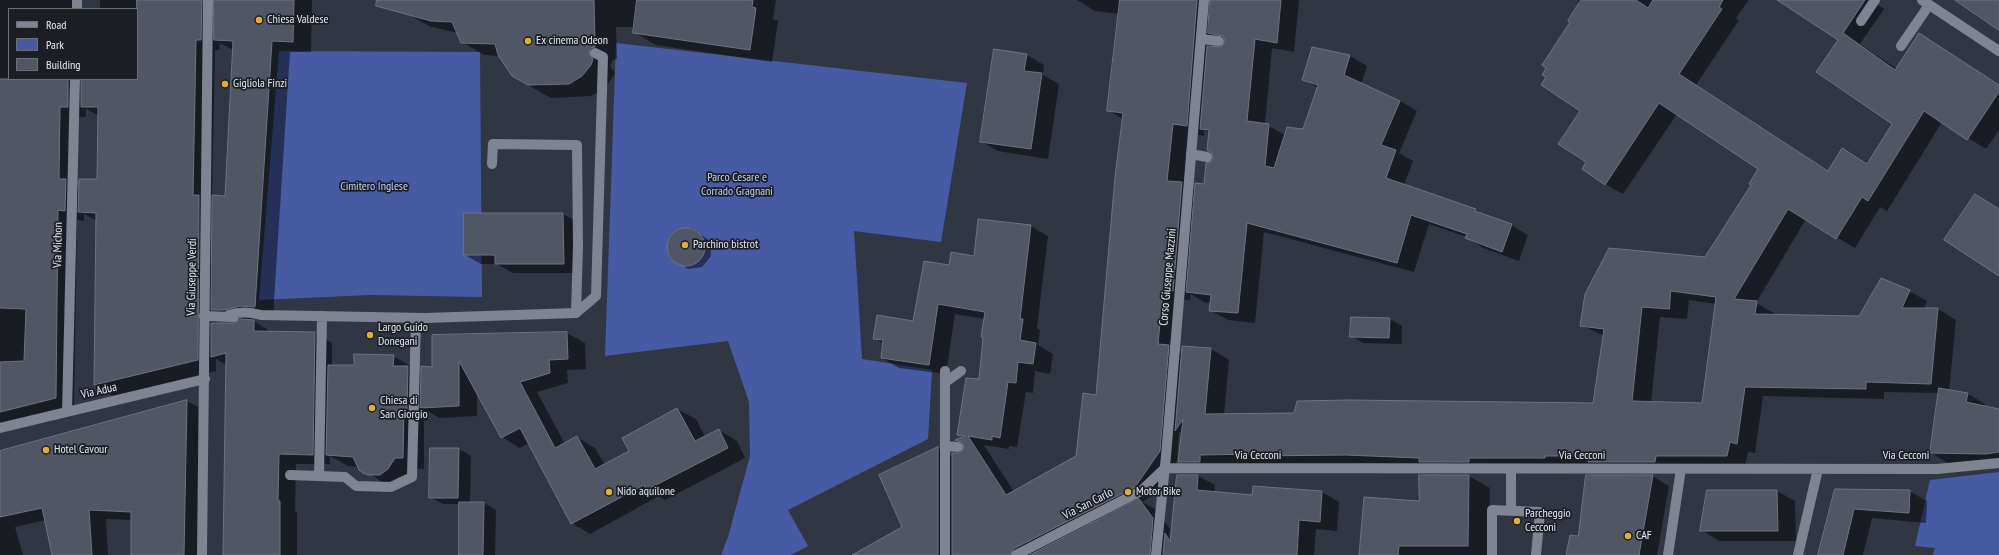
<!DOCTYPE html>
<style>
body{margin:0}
#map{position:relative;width:1999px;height:555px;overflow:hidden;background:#313643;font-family:"PT Sans Narrow",sans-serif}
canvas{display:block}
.legend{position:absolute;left:8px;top:8px;width:130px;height:72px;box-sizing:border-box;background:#1b1e23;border:1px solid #6d7076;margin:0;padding:5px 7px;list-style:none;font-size:12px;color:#e7eaf3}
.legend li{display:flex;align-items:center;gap:8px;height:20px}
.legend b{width:20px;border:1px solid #6d7076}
</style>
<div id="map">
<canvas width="1999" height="555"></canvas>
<ul class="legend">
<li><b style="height:5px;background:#7f8493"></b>Road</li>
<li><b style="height:11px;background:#475ba5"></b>Park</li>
<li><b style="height:11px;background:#515664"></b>Building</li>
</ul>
</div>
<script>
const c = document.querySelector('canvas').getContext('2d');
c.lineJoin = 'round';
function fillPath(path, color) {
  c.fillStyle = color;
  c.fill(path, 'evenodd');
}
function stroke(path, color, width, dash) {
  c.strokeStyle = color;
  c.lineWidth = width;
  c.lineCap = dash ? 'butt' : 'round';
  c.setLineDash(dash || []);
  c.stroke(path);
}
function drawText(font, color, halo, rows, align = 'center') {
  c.font = font + ' "PT Sans Narrow",sans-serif';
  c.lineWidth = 3.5;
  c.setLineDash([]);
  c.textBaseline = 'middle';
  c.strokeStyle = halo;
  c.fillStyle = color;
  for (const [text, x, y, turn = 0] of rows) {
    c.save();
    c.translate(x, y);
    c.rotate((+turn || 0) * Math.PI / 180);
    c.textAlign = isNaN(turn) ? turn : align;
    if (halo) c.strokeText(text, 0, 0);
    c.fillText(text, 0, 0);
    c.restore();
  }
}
fillPath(new Path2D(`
 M616 43 967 83 941 242 854 231 862 359 932 370 928 439 788 510 808 546 791 555H721L728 537 750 456 749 402 728 341 605 356Z
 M279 51 480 52 482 297 370 295 259 300Z
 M1999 472V555H1933L1935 548 1915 546 1930 480Z`), '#475ba5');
fillPath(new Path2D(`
 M0 0H80V9H9V79H137V9H100V0H312L311 52H290L273 317 260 316 246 320 254 321 271 332 315 333 332 343V366H355L393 356 414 368V371L422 375 433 368 567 333 585 343 586 369 567 370 568 383 537 392 565 444 577 437 595 448 605 465 631 452 623 438 677 409 696 419 705 437 719 430 737 441 745 458 665 500 659 496 590 534 572 523 529 443 520 448 502 437 477 392V416L439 418 428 411V420L424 421V469H416L390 487 359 467 348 466 330 456V464H296L295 511 297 512V555H224L227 365 216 359V371L113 396 95 385 97 221 84 214V221L77 220 74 408 0 427ZM220 43 233 50 226 197 212 196 215 50H219ZM86 109 99 116 98 180 80 188 77 186 78 117H86ZM217 312 231 320H240L234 325 217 324Z
 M390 0H776L773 19 778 21 772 62 656 45 634 32V27H616L617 59 613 60 610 66 615 73 613 77 604 89 591 96 551 98 528 85 499 56 484 55 462 42 458 33 429 26 406 13Z
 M1077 0H1299L1294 52 1272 48 1265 124 1285 135 1304 130 1318 88 1303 79 1313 48 1350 56 1367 66 1361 84 1400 101 1417 111 1399 153 1413 161 1404 185 1476 210 1488 217 1511 225 1528 235 1519 261 1483 248 1467 237 1429 224 1414 272 1264 232 1255 323 1228 320 1210 310 1211 303 1204 302 1191 294 1190 300 1180 299 1175 350 1182 354 1183 347 1211 349 1229 360 1224 415 1295 414 1594 404 1604 336 1581 325 1705 258 1753 185 1760 169 1677 114 1623 194 1605 184 1588 162 1572 22 1580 4 1577 2 1579 0H1749L1736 18 1739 20 1696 85 1829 171 1843 149 1868 164 1893 124 1839 40 1779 0H1871L1884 9 1860 44 1897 69 1999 85V130L1986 149 1942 122 1887 211 1880 207 1855 248 1806 219 1756 303 1774 313V315L1860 317 1909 291 1927 301 1924 309H1938L1956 320 1949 391 1968 394 1985 404V407L1999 410V464L1948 463 1931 453 1940 393 1884 392V399L1763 396 1755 453 1748 452 1745 466 1197 471 1179 461 1182 434 1179 432 1177 461 1152 496 1142 502 1157 510 1170 529 1169 537 1171 538 1198 476 1215 485 1214 492 1253 496 1254 487 1322 492 1339 502 1337 531 1316 529 1314 555H854L904 528 880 476 938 448 952 457 961 454 966 448 964 444 957 440 964 438 958 434 980 380 985 319 955 314 946 374 899 368 882 358 884 344 874 338 914 322 950 266 975 257 979 220 1031 226 1048 236 1037 328 1040 330 1038 345 1053 354 1050 374 1035 371 1033 393 1026 392 1017 447 1009 446V449L984 445 1014 492 1077 457 1097 397 1123 119 1108 110 1119 14 1095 11ZM1212 35 1226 42 1222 48 1211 47ZM1204 130 1210 133 1214 158 1205 185 1196 191 1184 185 1190 133 1204 136ZM1689 300 1716 304 1703 404 1651 402 1660 317 1687 319Z
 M1027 55 1044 65 1043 75 1059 84 1048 159 998 151 981 141Z
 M465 214H563L580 223V273H513L497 264H481L465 255Z
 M692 228 710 241 711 256 702 267 688 269 670 256 668 241 677 230Z
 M1390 319 1402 326V344L1363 343 1351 336Z
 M187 401 204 410 201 555H132V520L106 519 108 555H53L46 520 15 527 23 555H0V453Z
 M459 449 471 456 470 503H484L496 510 495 555H460V504H443L430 497Z
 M1469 476 1490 488 1489 555H1360L1420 503Z
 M1653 476 1669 486 1657 555H1568L1579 537Z
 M1836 490 1909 491 1927 501 1926 523 1872 518 1863 555H1819Z
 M1777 491 1795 501 1796 541H1719L1701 530Z`), '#0007');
const building = new Path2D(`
 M137 0H202L201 40H196L193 195H199L198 360 94 385 96 213 78 212 79 179H97L98 107H81V79H137Z
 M214 0H294L293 42 272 41 255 307 240 306 225 310H211L212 195 225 196 233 41 214 40Z
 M377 0H594L595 47 591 48 589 53 593 59 591 65 582 76 569 84 528 85 512 76 498 55 495 44 461 43 452 22 431 21 376 6Z
 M637 0H753L752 7 756 8 750 50 633 33Z
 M1120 0H1197L1187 126 1173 124 1167 181 1182 182 1173 291 1163 290 1158 344 1169 345 1160 451 1135 487 1013 549 1010 555H952V453H960L964 448 962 442 955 440 965 436 957 435 966 378 979 379 983 338 981 337 985 312 938 304 929 365 881 358 883 340 873 339 877 315 913 321 924 261 949 265 951 252 974 256 978 219 1031 225 1020 319H1023L1020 340 1036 343 1033 364 1018 362 1016 383 1008 382 1000 438 992 436V440L968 436 1006 495 1076 456 1083 393 1096 395 1115 177 1123 113 1107 111Z
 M1210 0H1281L1277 43 1255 39 1247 121 1269 124 1265 166 1274 168 1287 127 1303 129 1318 85 1302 80 1312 47 1350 55 1344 75 1400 101 1381 145 1396 150 1386 178 1476 209 1475 211 1512 224 1502 252 1465 238 1467 234 1411 215 1397 263 1247 223 1238 313 1209 311 1211 295 1186 292 1195 183 1204 184 1206 163 1212 161 1213 158 1211 152 1207 150 1209 130 1200 129 1207 46 1221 47 1225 41 1223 36 1208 33Z
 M1581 0H1636L1648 8 1653 0H1723L1719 7 1722 9 1679 74 1828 171 1842 148 1867 164 1892 124 1816 72 1838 40 1777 0H1865L1843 33 1895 70 1919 33 1999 85V92L1967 140 1924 111 1868 201 1862 197 1836 239 1788 209 1734 299 1757 301 1755 314 1859 316 1881 278 1910 290 1902 308H1938L1931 384 1866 382V389L1745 387 1737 444 1730 442 1727 456H1656L1655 462H1588L1589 456H1545V458H1469V462H1419V458L1346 455 1255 456V454L1200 455V462H1178L1183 419 1175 431 1182 346 1211 348 1205 414 1294 413 1297 401 1348 400 1593 403 1604 329 1580 326 1585 294 1609 248 1705 257 1751 185 1749 184 1758 169 1659 103 1605 185 1582 169 1586 162 1558 144 1580 111 1541 85 1546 77 1542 75 1546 68 1542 65 1570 22 1568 21ZM1671 291 1716 297 1702 403 1632 401 1642 307 1669 309Z
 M1955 0H1999V30Z
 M994 49 1027 54 1024 71 1042 73 1031 149 980 142Z
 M0 79H68V107H60L59 179H66L65 211 58 210 56 398 0 412V362L24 361 26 309 0 308Z
 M1975 194 1999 209V276L1944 240Z
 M464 213H563L564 264H495V255H464Z
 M667 247a19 19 0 1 1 38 0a19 19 0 1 1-38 0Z
 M1351 317 1390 318 1389 338 1350 337Z
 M240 319 254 320V331L315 332 313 455 279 454 278 501H280V555H223L226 353 211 357V323H234Z
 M567 332 568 359 549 360 550 373 520 382 555 448 577 436 595 469 629 451 622 438 677 408 695 441 719 429 728 448 646 490 644 485 571 524 520 428 501 438 459 361V406L420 408 421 366 432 367V335Z
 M354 354 394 355 393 366H408L407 409H404L403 458H395L388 469 380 475H368L363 473 359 470 353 457 326 455 328 365H354Z
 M1939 388 1968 393 1966 402 1999 409V452L1985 454 1930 453Z
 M187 400 184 555H131V512L89 510 92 555H52L42 508 0 517V451Z
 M938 447V555H852L902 527 879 475Z
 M430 448H459L458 498H429Z
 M1177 475H1198L1197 490 1252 495 1253 486 1322 491 1320 522 1299 520 1297 555H1163L1165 533 1170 541Z
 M1419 475H1469L1468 546H1399L1398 555H1359L1364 497 1419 501Z
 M1586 475H1653L1639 555H1566L1570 535 1578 536Z
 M1835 489 1910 490 1909 513 1854 509 1843 555H1818Z
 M1707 490H1777L1778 531H1700Z
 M1139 499 1153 518 1150 555H1030Z
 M459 502H484L483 555H459Z`);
fillPath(building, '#515664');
stroke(building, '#6e7382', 1);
stroke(new Path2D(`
 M1861 21 1875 0
 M1201 39 1219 41
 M1901 46 1929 5
 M1191 154 1207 157
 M492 164 493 144 577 145 578 246 576 313
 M229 315C240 311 250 312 261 315L425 318 576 313 596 296 603 57 595 53
 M204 316 234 317
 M947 381 961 371
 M946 446 958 447
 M290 475 345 477 356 486 391 487 412 477 416 318
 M319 476 322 316
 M1511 510V469
 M945 555V371
 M1492 555V510L1540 512 1536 555
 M1668 555 1681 469`), '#7f8493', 10);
stroke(new Path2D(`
 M1922 0 1999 51
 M77 9V0
 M67 412 75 79
 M0 428 205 379
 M1165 468 1937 469 1999 463
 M202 555 208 0
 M1016 555 1141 491 1165 468
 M1156 555 1166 456 1204 0
 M1798 555 1818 469`), '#7f8493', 10);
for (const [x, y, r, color] of [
 [259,20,4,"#e2af34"],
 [528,41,4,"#e2af34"],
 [225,84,4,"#e2af34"],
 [685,245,4,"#e2af34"],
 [370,335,4,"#e2af34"],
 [372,408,4,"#e2af34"],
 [46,450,4,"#e2af34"],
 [609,492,4,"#e2af34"],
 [1128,492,4,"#e2af34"],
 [1517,521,4,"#e2af34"],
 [1628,536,4,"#e2af34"]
]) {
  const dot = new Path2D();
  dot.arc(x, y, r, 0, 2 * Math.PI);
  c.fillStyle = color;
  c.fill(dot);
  stroke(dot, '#1b1e23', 1.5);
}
drawText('12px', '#e7eaf3', '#1b1e23', [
 ["Chiesa Valdese",267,20],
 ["Ex cinema Odeon",536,41],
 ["Gigliola Finzi",233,84],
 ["Parchino bistrot",693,245],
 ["Largo Guido",378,328],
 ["Donegani",378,342],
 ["Chiesa di",380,401],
 ["San Giorgio",380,415],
 ["Hotel Cavour",54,450],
 ["Nido aquilone",617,492],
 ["Motor Bike",1136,492],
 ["Parcheggio",1525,514],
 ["Cecconi",1525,528],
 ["CAF",1636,536]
], 'left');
drawText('12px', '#c3d2fc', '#1b1e23', [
 ["Parco Cesare e",737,178],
 ["Corrado Gragnani",737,192],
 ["Cimitero Inglese",374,187]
]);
drawText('12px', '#e7eaf3', '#1b1e23', [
 ["Via Michon",58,245,-89],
 ["Via Giuseppe Verdi",192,277,-89],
 ["Corso Giuseppe Mazzini",1168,277,-85],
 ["Via Adua",99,391,-13],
 ["Via Cecconi",1258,456],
 ["Via Cecconi",1582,456],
 ["Via Cecconi",1906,456],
 ["Via San Carlo",1088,504,-27]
]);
</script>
